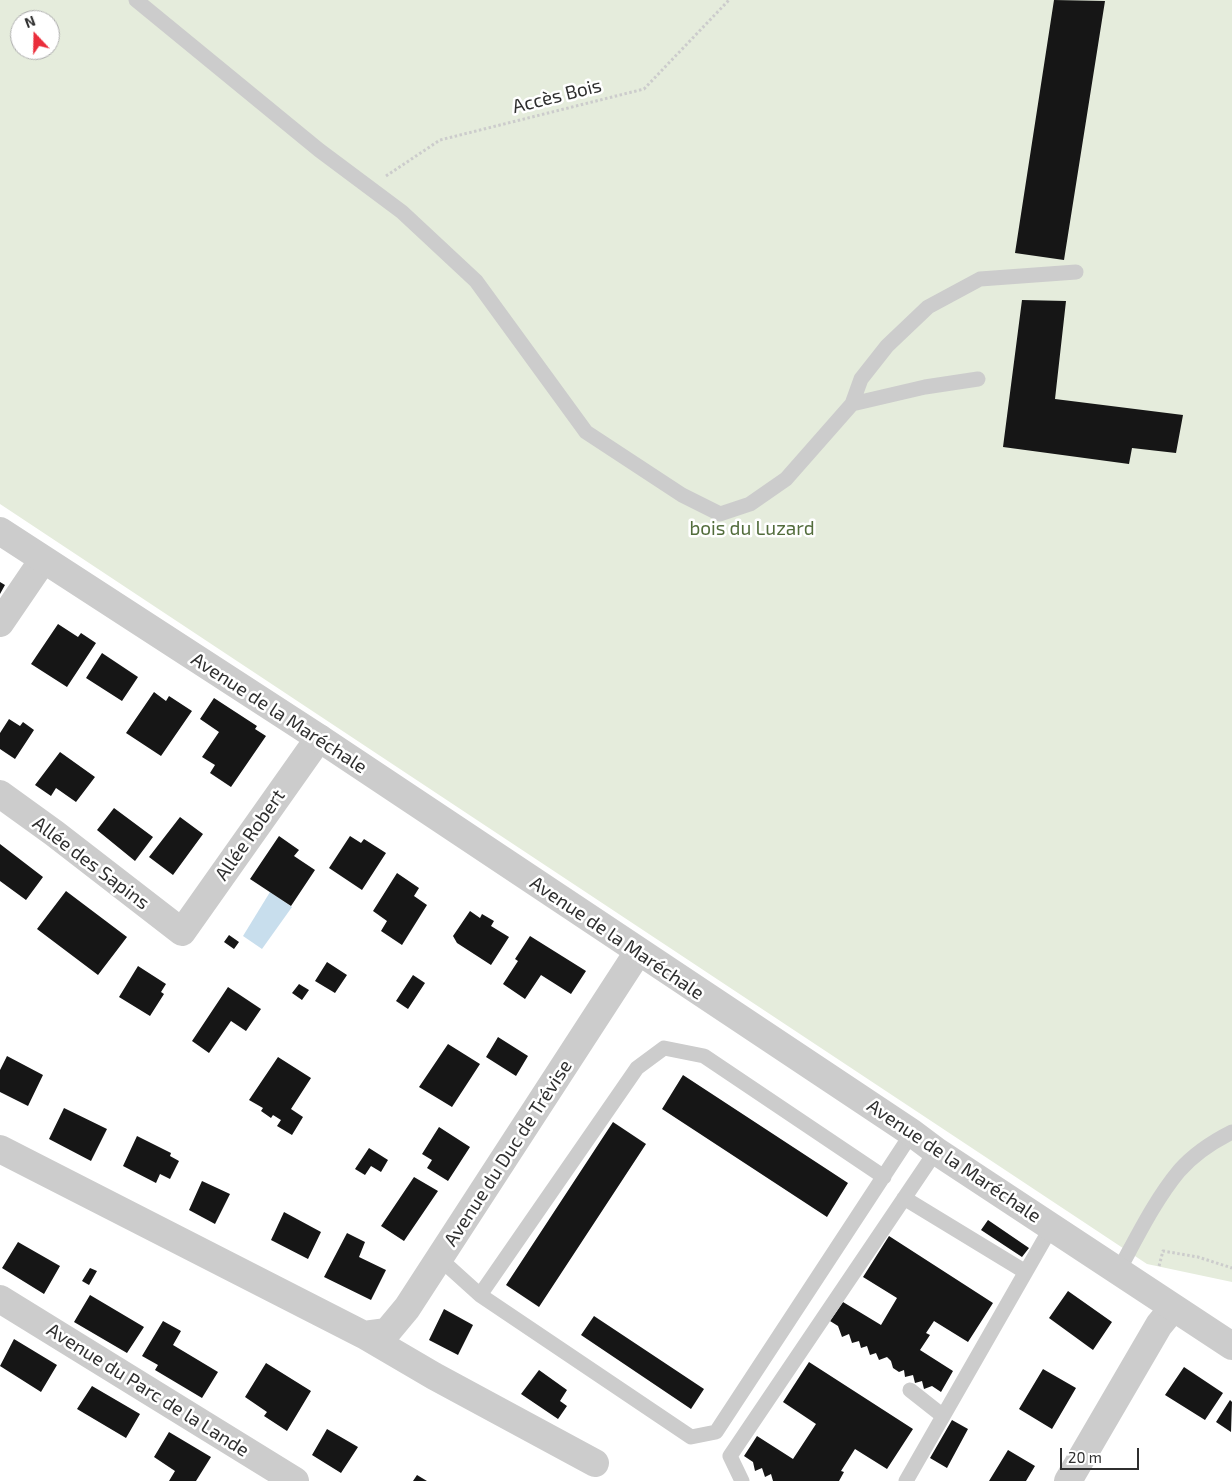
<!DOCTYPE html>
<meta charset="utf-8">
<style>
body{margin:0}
#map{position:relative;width:1232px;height:1481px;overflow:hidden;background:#fff;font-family:"Exo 2",sans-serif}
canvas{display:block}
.north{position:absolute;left:10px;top:10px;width:50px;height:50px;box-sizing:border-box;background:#fff;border:1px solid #acacac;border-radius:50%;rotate:339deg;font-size:14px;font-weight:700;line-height:20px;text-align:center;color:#2f2f2f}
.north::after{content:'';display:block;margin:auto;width:18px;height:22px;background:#ea2d3b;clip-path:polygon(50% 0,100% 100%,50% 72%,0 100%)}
.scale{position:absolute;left:1060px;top:1448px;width:79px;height:22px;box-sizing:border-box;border:2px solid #2f2f2f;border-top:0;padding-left:6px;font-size:15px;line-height:18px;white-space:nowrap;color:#2f2f2f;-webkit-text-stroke:4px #fff;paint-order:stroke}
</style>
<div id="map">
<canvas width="1232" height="1481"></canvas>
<div class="north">N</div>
<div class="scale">20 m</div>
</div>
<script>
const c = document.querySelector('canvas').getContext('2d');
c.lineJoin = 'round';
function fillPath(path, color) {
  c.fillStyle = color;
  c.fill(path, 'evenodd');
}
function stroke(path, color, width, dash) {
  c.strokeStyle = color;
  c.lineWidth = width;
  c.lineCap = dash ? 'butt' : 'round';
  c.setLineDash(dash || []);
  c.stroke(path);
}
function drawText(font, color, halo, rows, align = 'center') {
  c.font = font + ' "Exo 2",sans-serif';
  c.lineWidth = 5;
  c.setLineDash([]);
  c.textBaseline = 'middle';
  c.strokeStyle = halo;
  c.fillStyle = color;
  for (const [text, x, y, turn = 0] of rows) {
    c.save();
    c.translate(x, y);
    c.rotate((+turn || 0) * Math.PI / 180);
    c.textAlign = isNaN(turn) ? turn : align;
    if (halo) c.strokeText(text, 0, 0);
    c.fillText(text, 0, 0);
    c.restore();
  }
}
fillPath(new Path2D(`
 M0 0H1232V1282L1147 1264 0 504ZM20 20H50V50H20Z`), '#e5ecdc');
fillPath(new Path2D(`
 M270 892 292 907 262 949 243 936Z`), '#c8deed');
fillPath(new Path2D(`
 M1054 0 1105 1 1064 260 1015 253Z
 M1022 300 1066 301 1055 399 1183 415 1176 453 1132 448 1129 464 1003 447Z
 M0 582 5 585 0 594Z
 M58 624 78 637 81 633 96 643 67 687 31 664Z
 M102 653 138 677 122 701 86 678Z
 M154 692 166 701 169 696 192 711 161 756 126 733Z
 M214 698 257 726 255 729 266 736 231 787 210 773 215 765 202 757 219 732 200 719Z
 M9 719 20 726 23 722 34 730 15 759 0 749V733Z
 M60 752 95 777 76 802 56 788 51 796 35 785Z
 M114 808 153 837 135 861 97 830Z
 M180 817 203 834 173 875 149 857Z
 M279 836 299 850 294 856 315 870 291 906 250 879Z
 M350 836 361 843 364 839 386 853 362 890 329 868Z
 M0 844 43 877 26 900 0 881Z
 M397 873 419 888 414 896 427 905 402 945 381 931 387 921 373 911Z
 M66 891 127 937 98 975 37 929Z
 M470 911 480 918 482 914 494 921 491 926 509 937 491 965 457 943 453 936Z
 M229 935 239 942 234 949 224 942Z
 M530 936 586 971 571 994 541 975 525 999 503 984 518 961 515 959Z
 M327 962 347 975 335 993 315 981Z
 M138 966 166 984 161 992 164 994 150 1016 119 997Z
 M413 975 425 983 408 1009 396 1001Z
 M299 984 309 990 302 1000 292 993Z
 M228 987 261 1009 246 1031 231 1021 209 1053 192 1041Z
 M498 1037 528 1056 516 1076 486 1057Z
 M448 1044 480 1064 452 1107 419 1087Z
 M7 1056 43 1075 28 1106 0 1092V1070Z
 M278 1057 311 1078 291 1109 303 1117 292 1135 277 1126 281 1120 273 1115 271 1118 261 1111 263 1108 249 1100Z
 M683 1075 848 1183 827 1217 662 1109Z
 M64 1108 107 1129 91 1161 49 1139Z
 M613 1122 646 1144 539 1307 506 1285Z
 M439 1127 470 1147 448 1181 427 1168 432 1160 422 1154Z
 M137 1136 171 1153 170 1156 179 1161 170 1179 160 1174 156 1183 123 1166Z
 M369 1148 388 1160 381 1172 371 1166 365 1175 355 1169Z
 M414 1177 438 1191 404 1241 381 1226Z
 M202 1181 230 1194 215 1224 189 1210Z
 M284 1212 321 1232 308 1259 271 1240Z
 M988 1220 1029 1248 1022 1257 981 1230Z
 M347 1233 365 1242 359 1257 386 1270 371 1300 324 1277Z
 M889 1236 993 1303 968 1342 934 1321 926 1333 930 1335 920 1350 953 1371 941 1392 932 1386 924 1389 922 1381 915 1383 913 1375 905 1377 904 1370 899 1372 893 1368 891 1361 887 1357 879 1360 876 1353 870 1355 867 1346 861 1348 859 1341 852 1343 849 1334 842 1337 838 1326 830 1321 843 1302 881 1325 897 1298 863 1277Z
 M18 1242 60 1266 44 1294 2 1268Z
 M90 1268 97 1271 89 1285 82 1281Z
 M1068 1291 1112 1322 1093 1350 1049 1318Z
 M90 1295 144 1327 127 1353 74 1322Z
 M444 1309 473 1325 458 1355 429 1340Z
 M594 1316 704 1389 691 1409 581 1335Z
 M163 1321 181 1331 173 1345 218 1372 202 1398 155 1370 158 1365 142 1356Z
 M14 1339 57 1365 41 1392 0 1366Z
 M809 1362 913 1429 887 1469 855 1449 841 1471 844 1472 839 1481H773L771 1474 765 1477 762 1468 755 1471 753 1462 744 1456 757 1436 793 1459 816 1424 783 1402Z
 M266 1363 311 1391 287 1431 264 1416 267 1412 245 1397Z
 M1184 1367 1223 1393 1205 1420 1165 1395Z
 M1043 1369 1076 1388 1052 1429 1019 1409Z
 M539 1370 567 1390 560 1401 567 1406 558 1419 521 1394Z
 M92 1386 140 1414 126 1438 77 1409Z
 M1230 1400 1232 1402 1231 1432 1216 1422Z
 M952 1420 968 1429 947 1468 930 1458Z
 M327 1429 358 1447 341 1473 312 1455Z
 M169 1432 211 1457 196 1481H169L175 1471 154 1457Z
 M1008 1450 1035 1466 1026 1481H989Z
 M417 1475 427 1481H413Z`), '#161616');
stroke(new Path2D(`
 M386 176 440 140 644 89 729 0
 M1159 1266 1163 1251 1198 1257 1232 1268`), '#ccc', 3, [2.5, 2.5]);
stroke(new Path2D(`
 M136 0 319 150 402 212 476 281 586 432 682 495 720 514 750 504 786 479 852 404 925 387 978 379
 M852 404 861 379 887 346 928 307 980 279 1076 272
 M904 1198 1024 1271
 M439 1258 480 1295 691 1437 716 1432 912 1133
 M1119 1270C1137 1237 1155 1200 1179 1171 1193 1155 1214 1141 1232 1132
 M480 1295 637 1068 664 1048 704 1056 884 1177
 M910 1390 943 1416
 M742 1481 730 1456 936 1151
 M906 1481 1052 1226`), '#ccc', 15);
stroke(new Path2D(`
 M0 623 43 560
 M0 794 54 833 182 932 319 738
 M0 1149 364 1335 434 1376 595 1463
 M0 1299 295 1481
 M364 1335 387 1332 407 1308 638 952
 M1068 1481 1159 1325 1173 1308`), '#ccc', 28);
stroke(new Path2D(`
 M0 531 319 738 912 1133 936 1151 1232 1346`), '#ccc', 28);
drawText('19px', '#2f2f2f', '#fff', [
 ["Accès Bois",557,96,-14],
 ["Avenue de la Maréchale",279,713,33],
 ["Allée Robert",250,835,-55],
 ["Allée des Sapins",91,863,37],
 ["Avenue de la Maréchale",617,938,34],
 ["Avenue du Duc de Trévise",508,1153,-57],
 ["Avenue de la Maréchale",954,1161,34],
 ["Avenue du Parc de la Lande",148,1390,32]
]);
drawText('19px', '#526c3b', '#fff', [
 ["bois du Luzard",752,529]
]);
</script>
